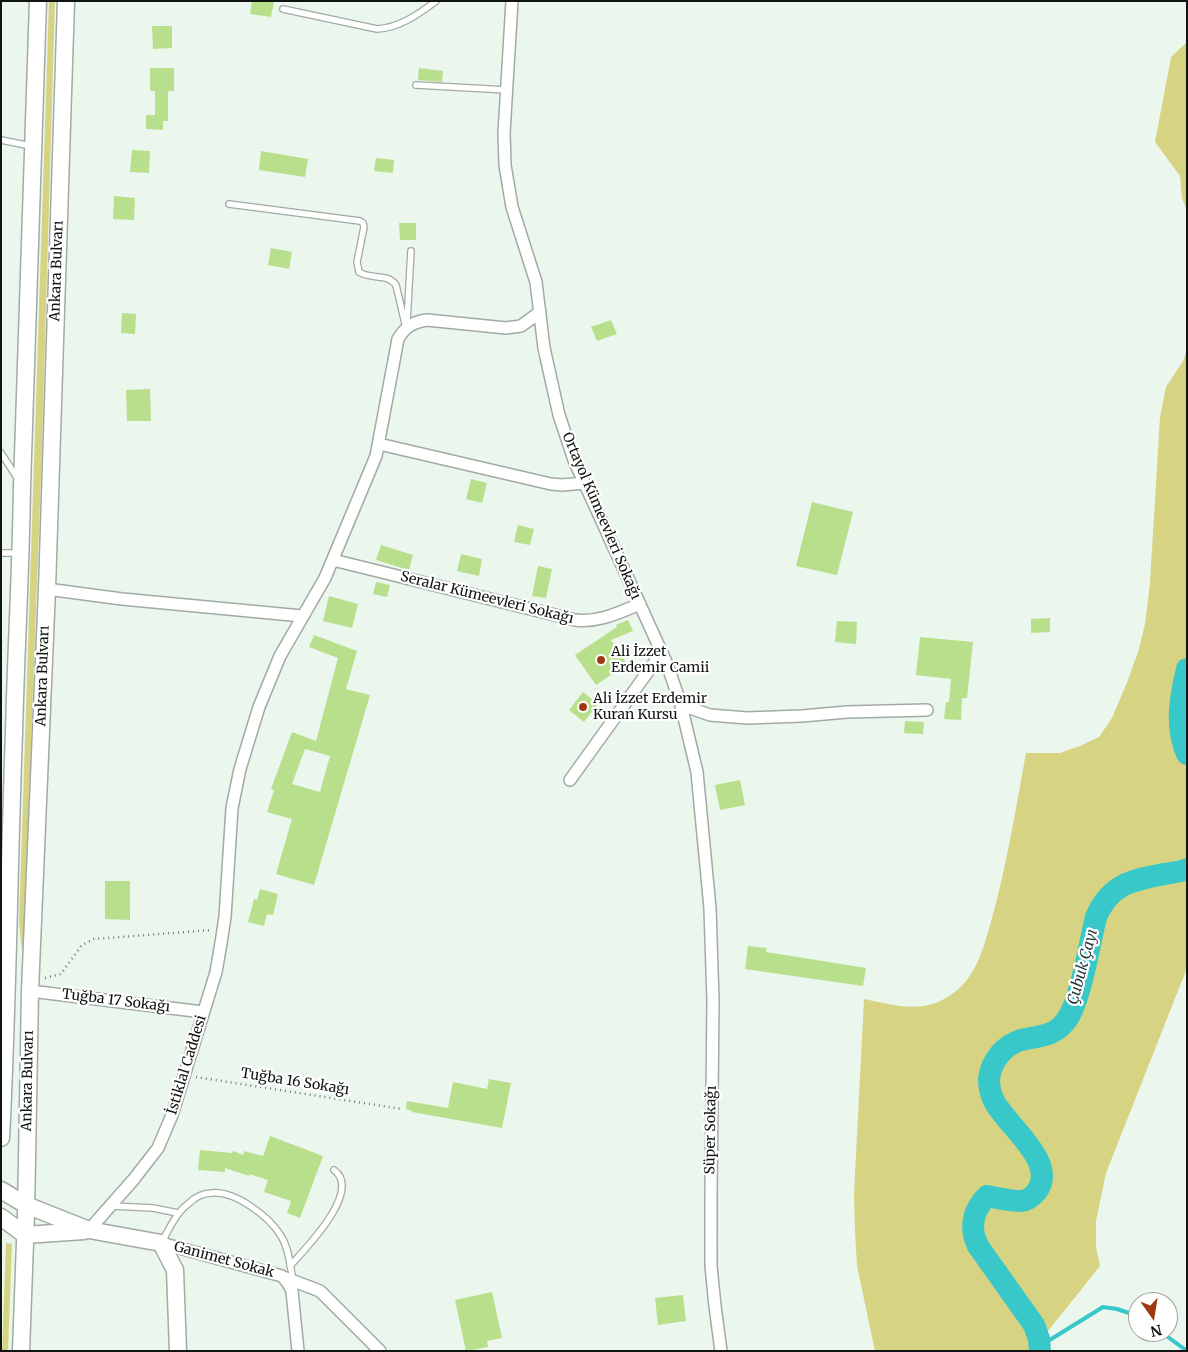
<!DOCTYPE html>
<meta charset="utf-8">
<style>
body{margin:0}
#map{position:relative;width:1188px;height:1352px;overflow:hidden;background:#ebf6ed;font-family:Merriweather,serif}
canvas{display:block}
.frame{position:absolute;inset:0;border:2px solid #111512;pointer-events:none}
.north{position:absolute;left:1128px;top:1292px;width:50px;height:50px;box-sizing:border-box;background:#fff;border:1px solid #a0a1a0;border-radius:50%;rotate:167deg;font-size:14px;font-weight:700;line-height:20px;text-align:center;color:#111512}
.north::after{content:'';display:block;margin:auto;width:18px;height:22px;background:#9f3a10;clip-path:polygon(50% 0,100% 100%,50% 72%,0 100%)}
</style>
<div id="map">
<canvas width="1188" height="1352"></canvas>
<div class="frame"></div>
<div class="north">N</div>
</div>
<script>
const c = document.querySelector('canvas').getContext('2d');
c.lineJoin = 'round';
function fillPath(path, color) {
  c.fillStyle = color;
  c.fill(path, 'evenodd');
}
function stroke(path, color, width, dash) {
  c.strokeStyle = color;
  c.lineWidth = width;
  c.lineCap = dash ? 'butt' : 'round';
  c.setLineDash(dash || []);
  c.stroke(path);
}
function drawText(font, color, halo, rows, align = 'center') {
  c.font = font + ' Merriweather,serif';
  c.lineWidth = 4.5;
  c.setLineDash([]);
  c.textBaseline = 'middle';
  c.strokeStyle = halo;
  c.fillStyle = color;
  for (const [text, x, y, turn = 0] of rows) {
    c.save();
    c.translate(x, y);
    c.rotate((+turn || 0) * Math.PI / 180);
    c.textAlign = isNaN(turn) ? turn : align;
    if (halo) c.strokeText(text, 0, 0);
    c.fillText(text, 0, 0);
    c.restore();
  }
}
fillPath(new Path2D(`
 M49 1H55L41 477 31 742 26 924 22 950 19 924Z
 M1187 42V211L1182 198 1180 176 1155 142 1171 57Z
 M1187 349V968L1106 1173 1096 1221V1247L1100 1266 1044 1336 1045 1351H1035L1034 1349 1033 1351H875L857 1266 855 1232 854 1194 864 999C885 1003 909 1011 932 1004 944 1001 958 991 966 981 980 964 986 939 992 918 1007 864 1016 808 1026 753H1060L1080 746 1099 737 1112 718 1128 680 1139 649 1145 624 1150 583 1160 417 1166 387 1183 361Z
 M6 1243 12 1244 8 1351H2Z`), '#d6d383');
stroke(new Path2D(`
 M1161 1332 1187 1351
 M1040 1346 1103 1307 1117 1309 1138 1316`), '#39c8c9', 4);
stroke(new Path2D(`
 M1187 669C1180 698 1175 726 1187 754
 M1040 1351 1039 1339 1034 1325 978 1246C969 1228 973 1210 987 1196 998 1198 1010 1201 1021 1201 1027 1201 1033 1196 1037 1191 1058 1162 1006 1125 994 1101 991 1095 989 1087 989 1079 991 1061 1004 1045 1021 1040 1038 1036 1053 1037 1065 1022 1080 1005 1090 941 1096 917 1110 884 1132 880 1164 874 1172 873 1180 872 1187 869`), '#39c8c9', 22);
fillPath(new Path2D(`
 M252 1H274L271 17 250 14Z
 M152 26H172V48L153 49Z
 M150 68H174V91H168V121H163V130L146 129V115H155V91H150Z
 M419 68 443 71 442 82 418 80Z
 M132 150 150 151 149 173 130 172Z
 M261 151 308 159 305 177 259 170Z
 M376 158 394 160 393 173 374 171Z
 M114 196 135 198 134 220 113 219Z
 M399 223H416V240H400Z
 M271 248 292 252 289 269 268 265Z
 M122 313 136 314 135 334 121 333Z
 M611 320 617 334 597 341 591 327Z
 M150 389 151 421H127L126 390Z
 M471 479 487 483 482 503 466 499Z
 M812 502 853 512 837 575 796 566Z
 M518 525 534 529 530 545 514 542Z
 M381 545 413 555 409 570 376 560Z
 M461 554 482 559 479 576 457 571Z
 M538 566 552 569 546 598 532 596Z
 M376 582 390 585 387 597 373 594Z
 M329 596 358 604 352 628 323 621Z
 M1050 618V632L1031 633V619Z
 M628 620 633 631 611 640 627 664 596 685 575 655 617 627 616 625Z
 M837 621 857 622 856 644 835 642Z
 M314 635 357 651 346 689 370 695 314 885 276 874 292 819 267 812 274 790 271 789 292 732 316 741 338 658 309 647ZM305 749 330 756 320 792 292 784Z
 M920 637 973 642 967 698H962L961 720 944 719 946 702H949L951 679 916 675Z
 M583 692 598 704 584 722 569 710Z
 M905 721 924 722 923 734 904 733Z
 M740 780 745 805 720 810 715 785Z
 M105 881H130V920L105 919Z
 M260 889 278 894 273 915 267 914 264 926 248 922 254 899 257 900Z
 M748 946 767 948 766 952 866 968 863 986 745 969Z
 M489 1079 511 1083 502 1128 412 1112V1111L406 1109 407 1101 448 1108 453 1082 487 1089Z
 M270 1136 323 1156 300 1218 287 1213 291 1201 264 1192 268 1180 249 1174V1176L225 1168V1172L198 1170 200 1150 232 1153 233 1151 243 1155 244 1151 263 1156Z
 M492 1292 502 1338 487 1341 488 1347 466 1351 455 1300Z
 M683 1295 686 1321 658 1325 655 1298Z`), '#b8df8b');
const lane = new Path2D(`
 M283 9 377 29C399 28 419 14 436 1
 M416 85 507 90
 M1 140 31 146
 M229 204 360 221 363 223 364 227 357 262 359 272C371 280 388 273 396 285L406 328
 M407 321 411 251
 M1 453 18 479
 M1 553H19
 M111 1206 153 1208 178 1213
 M162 1242C169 1229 176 1213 188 1204 194 1198 203 1193 212 1193 235 1191 269 1216 281 1236 289 1248 290 1266 293 1280
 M290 1266C305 1249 363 1191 334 1170`);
const street = new Path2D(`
 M512 1 504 133 505 165 512 207 536 282 544 348 559 415 574 460 667 664 681 705 697 772 710 908 713 1001 711 1195V1266L715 1306 721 1351
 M379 444 551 484 562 485 584 483
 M333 560 575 620C598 623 618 613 640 604
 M47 589 122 599 302 616
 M681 705 710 715 747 718 802 716 847 712 927 710
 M570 780 662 652
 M30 991 203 1012
 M89 1230 134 1179 158 1148 172 1115 216 972 221 943 225 917 232 808 240 769 259 707 280 656 325 578 376 456 398 339C405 327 413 322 427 320L506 328 521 326 540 312
 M161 1243 282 1276 288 1283 292 1291 298 1351
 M283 1277 320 1291 380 1351`);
const secondary = new Path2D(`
 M1 1138C8 1003 9 867 14 732 16 650 21 568 22 486L38 1
 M1 1190 26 1205 89 1230 161 1243 175 1270 178 1351
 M1 1217 25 1235 84 1231
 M21 1351 26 1215 30 991 47 589 66 1`);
stroke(lane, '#a1aba3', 8);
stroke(street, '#a1aba3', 14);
stroke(secondary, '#a1aba3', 19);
stroke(new Path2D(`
 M45 978 61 974 82 945 94 939 212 930
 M196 1077 402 1109`), '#737a75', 2.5, [1, 4]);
stroke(lane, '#fff', 5.5);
stroke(street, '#fff', 11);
stroke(secondary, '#fff', 16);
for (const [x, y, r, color] of [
 [601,660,5,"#9f3a10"],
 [583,707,5,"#9f3a10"]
]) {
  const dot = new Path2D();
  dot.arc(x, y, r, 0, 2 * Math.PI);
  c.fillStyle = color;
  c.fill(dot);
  stroke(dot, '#fff', 2);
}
drawText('14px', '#111512', '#fff', [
 ["Ankara Bulvarı",57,271,-88],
 ["Ortayol Kümeevleri Sokağı",601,516,67],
 ["Seralar Kümeevleri Sokağı",487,598,14],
 ["Ankara Bulvarı",43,676,-88],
 ["Tuğba 17 Sokağı",116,1001,7],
 ["İstiklal Caddesi",187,1065,-73],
 ["Ankara Bulvarı",28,1081,-89],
 ["Tuğba 16 Sokağı",295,1082,9],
 ["Süper Sokağı",711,1130,-89],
 ["Ganimet Sokak",224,1260,15]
]);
drawText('14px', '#111512', '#fff', [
 ["Ali İzzet",611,652],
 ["Erdemir Camii",611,668],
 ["Ali İzzet Erdemir",593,699],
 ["Kuran Kursu",593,715]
], 'left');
drawText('italic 15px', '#1e3535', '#fff', [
 ["Çubuk Çayı",1083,967,-75]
]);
</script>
